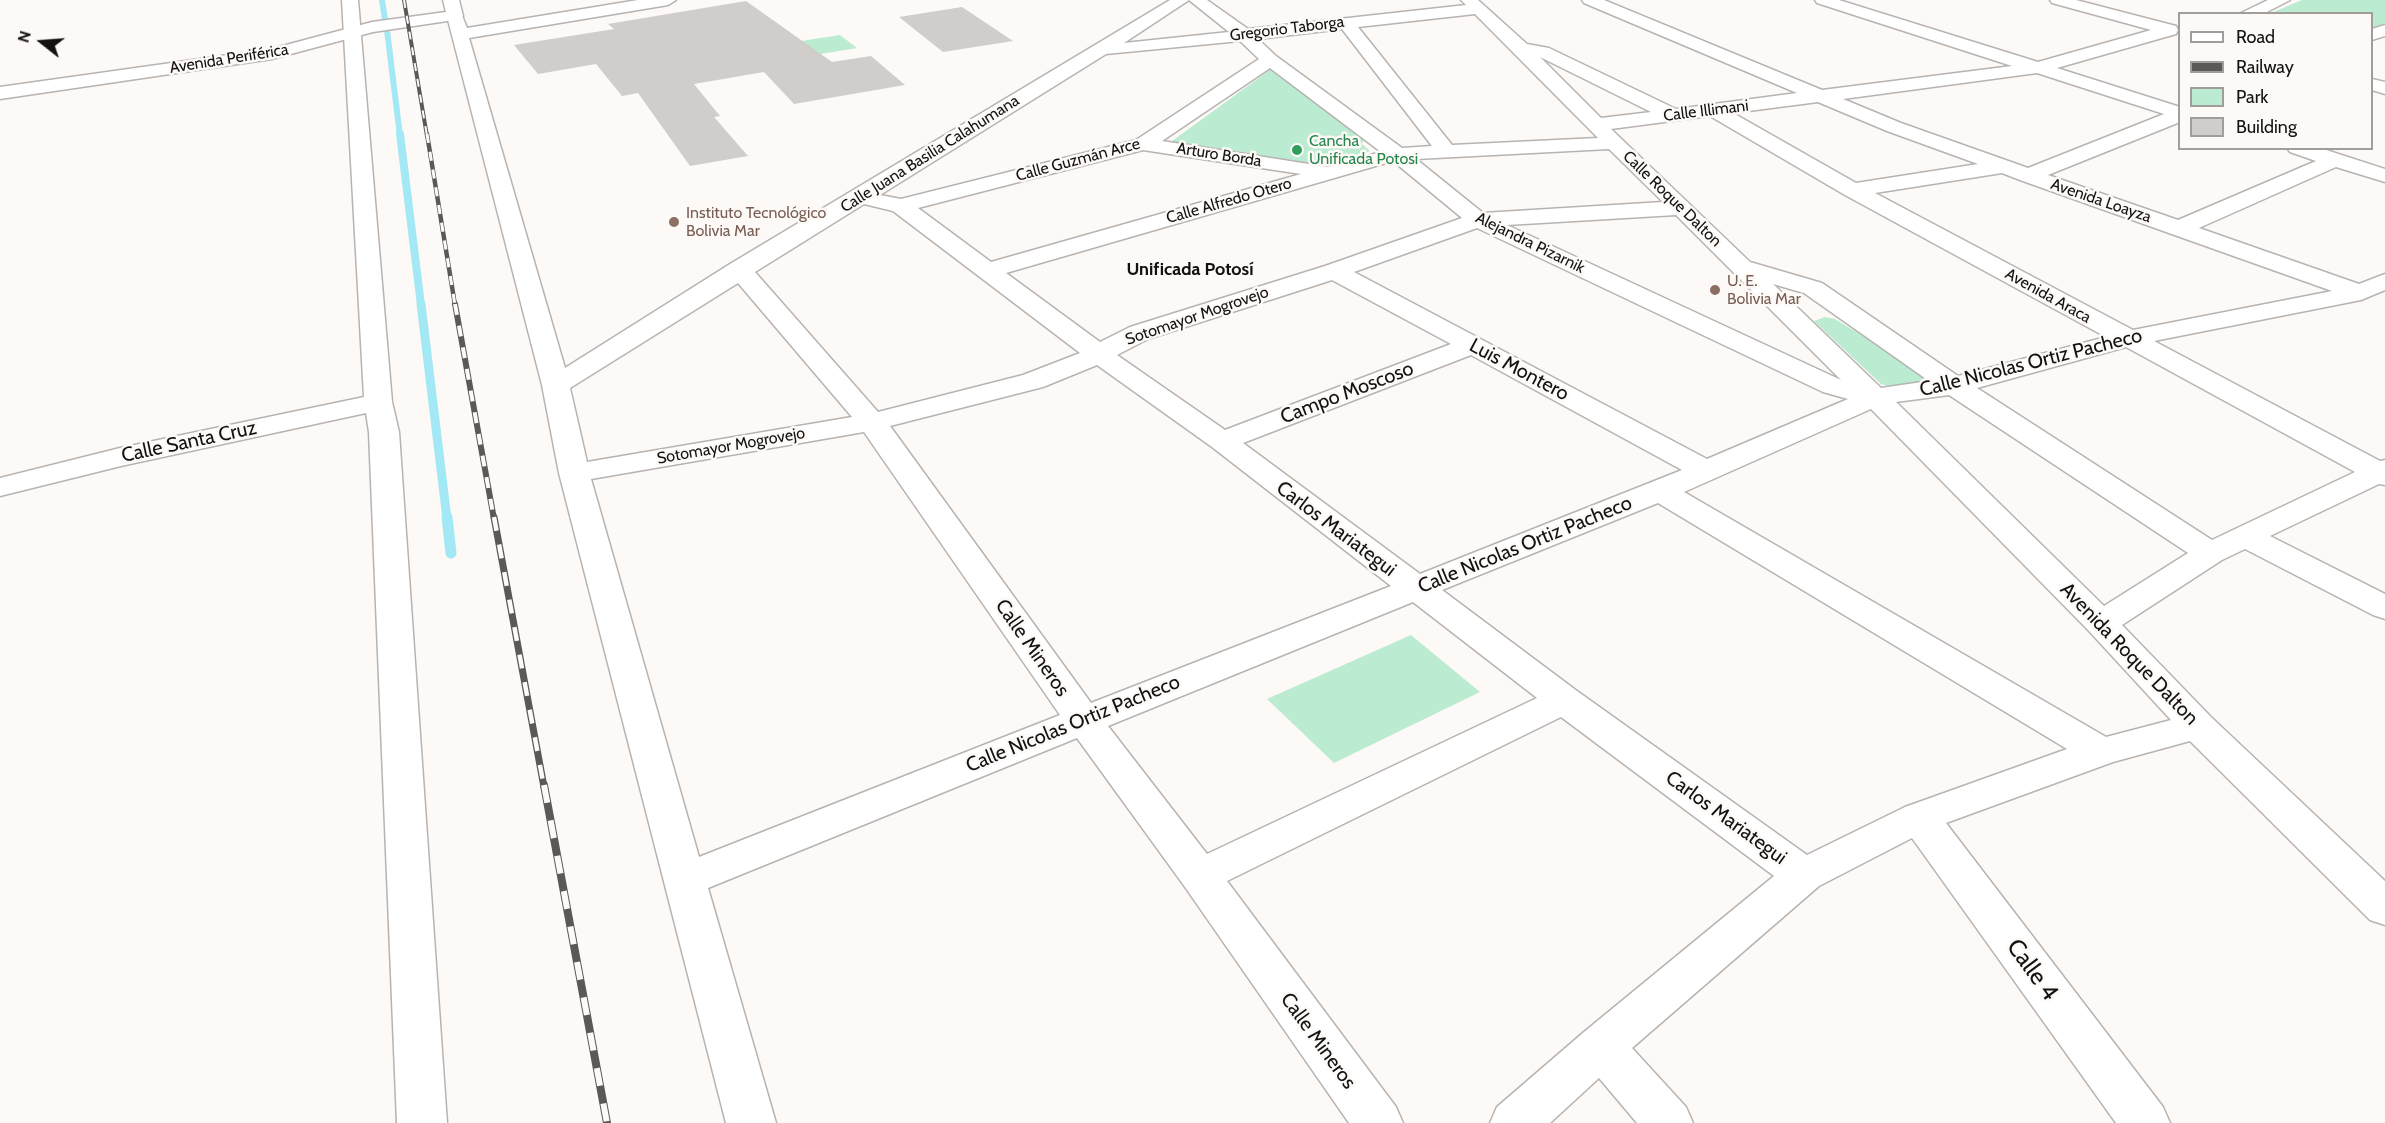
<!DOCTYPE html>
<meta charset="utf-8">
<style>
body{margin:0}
#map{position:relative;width:2385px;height:1123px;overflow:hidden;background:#fdf9f7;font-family:Cabin,sans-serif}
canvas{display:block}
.legend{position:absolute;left:2178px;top:12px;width:195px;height:138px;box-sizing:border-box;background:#fdf9f7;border:2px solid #a09d9b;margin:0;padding:8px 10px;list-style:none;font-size:18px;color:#141211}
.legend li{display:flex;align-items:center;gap:12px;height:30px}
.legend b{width:30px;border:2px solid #a09d9b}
.north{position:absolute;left:12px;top:12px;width:60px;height:60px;-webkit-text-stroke:4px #fdf9f7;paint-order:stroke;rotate:287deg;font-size:16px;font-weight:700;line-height:24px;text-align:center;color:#141211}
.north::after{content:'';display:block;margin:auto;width:21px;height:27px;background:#141211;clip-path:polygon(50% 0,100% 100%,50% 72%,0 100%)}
</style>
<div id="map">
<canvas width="2385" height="1123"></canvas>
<ul class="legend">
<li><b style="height:8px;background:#fff"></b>Road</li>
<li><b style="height:8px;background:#5b5957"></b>Railway</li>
<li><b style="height:16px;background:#bbebd1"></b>Park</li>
<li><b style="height:16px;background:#d0cdca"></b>Building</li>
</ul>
<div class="north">N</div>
</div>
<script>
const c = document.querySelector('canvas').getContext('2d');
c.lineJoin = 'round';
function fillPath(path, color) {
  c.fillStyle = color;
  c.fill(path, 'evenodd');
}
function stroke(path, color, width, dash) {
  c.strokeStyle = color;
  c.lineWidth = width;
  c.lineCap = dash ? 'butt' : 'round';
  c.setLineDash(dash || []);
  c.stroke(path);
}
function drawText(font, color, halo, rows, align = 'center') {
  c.font = font + ' Cabin,sans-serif';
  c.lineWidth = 5;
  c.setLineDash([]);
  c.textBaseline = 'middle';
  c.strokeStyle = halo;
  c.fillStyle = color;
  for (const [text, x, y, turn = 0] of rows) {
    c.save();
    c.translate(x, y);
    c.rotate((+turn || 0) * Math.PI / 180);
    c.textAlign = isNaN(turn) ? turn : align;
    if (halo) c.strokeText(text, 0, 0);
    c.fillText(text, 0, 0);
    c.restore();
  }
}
fillPath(new Path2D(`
 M2302 0H2385V23L2372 28V14L2271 13Z
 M840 35 857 48 772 62 756 48Z
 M1271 69 1366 133 1362 144 1370 151 1329 170 1168 144Z
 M1825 317 1835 319 1929 376 1928 380 1894 388 1881 384 1814 321Z
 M1411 635 1480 692 1334 763 1267 699Z`), '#bbebd1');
stroke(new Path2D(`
 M382 0 385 20
 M387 30 400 136`), '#a3e9f5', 6);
stroke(new Path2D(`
 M400 134 421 305`), '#a3e9f5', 8);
stroke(new Path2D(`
 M421 304 447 519`), '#a3e9f5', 9);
stroke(new Path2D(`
 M447 517 451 553`), '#a3e9f5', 11);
fillPath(new Path2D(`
 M746 1 832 62 871 56 905 85 794 104 764 72 694 84 720 116 714 117 748 156 690 166 638 93 622 96 596 64 538 74 514 45 614 29 608 24Z
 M962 7 1013 41 943 52 899 17Z`), '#d0cdca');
const minor = new Path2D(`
 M342 0H358L392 402 399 432 447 1123H397L369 432 366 413 121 466 0 496V478L120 448 364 397Z
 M638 0H676L668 5 469 38 565 368 730 264 1170 0H1189L1124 43 1229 32 1189 0H1207L1248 29 1466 5 1461 0H1478L1527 44 1549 48 1676 109 1797 93 1584 3 1582 0H1604L1822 90 2012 66 1817 3 1815 0H1839L2038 62 2151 30 2052 3 2050 0H2076L2176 26 2178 30 2176 34 2057 68 2180 107V122L2048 175 2178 220 2316 161 2290 152 2287 148H2320L2385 169V182L2336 167 2199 228 2359 284 2385 274V290L2361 300 2154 341 2380 461 2385 460V485L2379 484 2270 536 2385 594V619L2373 615 2245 549 2222 560 2122 625 2211 717 2385 881V925L2370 920 2190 741 2113 762 1946 823 2163 1107 2170 1123H2116L1912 838 1819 886 1632 1048 1686 1107 1693 1123H1637L1599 1078 1550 1123H1490L1497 1107 1584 1032 1774 876 1561 717 1227 881 1396 1107 1403 1123H1349L1185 887 1077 738 708 888 776 1123H726L559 473 542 385 447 16 449 13H461L467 28ZM1475 14 1598 138 1452 145 1358 27ZM1342 29 1432 146 1402 148 1276 56 1258 39ZM1240 41 1259 59 1136 140 901 199 880 195 1106 54ZM1540 57 1651 112 1601 118ZM1270 68 1381 152 1328 167 1162 141ZM2037 73 2164 114 2028 168 1901 123 1843 99ZM1818 102 1887 131 1978 164 1856 183 1733 113ZM1710 116 1845 195 2106 337 1958 376 1822 283 1750 262 1611 129ZM1609 149 1663 202 1483 213 1416 159ZM1143 150 1301 174 991 262 918 208ZM1393 161 1462 218 1325 266 1130 327 1100 342 1006 273ZM2002 173 2020 180 2332 291 2133 330 1875 193ZM864 204 893 211 1080 353 1023 375 878 412 755 272ZM1676 215 1841 380 1507 225ZM1477 228 1823 392 1848 399 1707 459 1354 272ZM1332 280 1451 344 1225 430 1117 355 1148 339ZM738 283 852 417 587 462 570 388ZM1773 284 1804 293 1929 381 1881 388ZM2126 347 2355 472 2212 540 1977 388ZM1471 355 1682 470 1420 574 1243 443ZM1097 365 1212 447 1391 586 1091 703 890 426 1043 387ZM1949 395 2188 553 2104 606 1896 402ZM1871 409 2089 631 2171 720 2106 737 1684 492ZM864 432 1060 715 699 857 591 479ZM1658 503 2067 749 1905 807 1807 855 1577 691 1442 590ZM1413 602 1537 698 1207 854 1108 726Z
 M2268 0H2290L2263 14H2239Z
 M2385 25V36L2372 40V29Z
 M2372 79 2385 82V94L2372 90Z`);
const major = new Path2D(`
 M443 0H459L463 16 461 19 373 32 272 59 0 99V87L271 49 372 22 446 12Z`);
stroke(minor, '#b7b3b1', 3);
stroke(major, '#b7b3b1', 3);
fillPath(minor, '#fff');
fillPath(major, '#fff');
const railFar4 = new Path2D(`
 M404 0 427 136`);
const railFar3 = new Path2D(`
 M427 134 455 305`);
const railFar2 = new Path2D(`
 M455 304 494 519`);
const railFar1 = new Path2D(`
 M494 517 544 787`);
const rail = new Path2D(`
 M544 785 607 1123`);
stroke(railFar4, '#5b5957', 4);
stroke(railFar3, '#5b5957', 4.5);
stroke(railFar2, '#5b5957', 6);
stroke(railFar1, '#5b5957', 7);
stroke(rail, '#5b5957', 8);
stroke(railFar4, '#fdf9f7', 2, [8]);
stroke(railFar3, '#fdf9f7', 3, [9]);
stroke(railFar2, '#fdf9f7', 4, [11]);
stroke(railFar1, '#fdf9f7', 4.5, [14]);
stroke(rail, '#fdf9f7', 6, [18]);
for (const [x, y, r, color] of [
 [1297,150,6,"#2e9e5b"],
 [674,222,6,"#8d6e63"],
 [1715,290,6,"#8d6e63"]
]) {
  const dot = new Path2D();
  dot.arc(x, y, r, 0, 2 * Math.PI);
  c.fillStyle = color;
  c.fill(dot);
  stroke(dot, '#fdf9f7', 2);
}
drawText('16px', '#141211', '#fdf9f7', [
 ["Gregorio Taborga",1287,29,-7],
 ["Avenida Periférica",229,59,-9],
 ["Calle Illimani",1706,111,-7],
 ["Calle Juana Basilia Calahumana",930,154,-32],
 ["Arturo Borda",1219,155,9],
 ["Calle Guzmán Arce",1078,160,-15],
 ["Calle Roque Dalton",1672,199,44],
 ["Calle Alfredo Otero",1229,201,-16],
 ["Avenida Loayza",2101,201,19],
 ["Alejandra Pizarnik",1530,243,26],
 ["Avenida Araca",2048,296,29],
 ["Sotomayor Mogrovejo",1197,316,-19],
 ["Sotomayor Mogrovejo",731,446,-10]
]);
drawText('16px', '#27864d', '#fdf9f7', [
 ["Cancha",1309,141],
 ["Unificada Potosi",1309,159]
], 'left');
drawText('16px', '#785e54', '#fdf9f7', [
 ["Instituto Tecnológico",686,213],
 ["Bolivia Mar",686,231],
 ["U. E.",1727,281],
 ["Bolivia Mar",1727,299]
], 'left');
drawText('bold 18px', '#141211', '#fdf9f7', [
 ["Unificada Potosí",1190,270]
]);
drawText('20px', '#141211', '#fdf9f7', [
 ["Calle Nicolas Ortiz Pacheco",2031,363,-14],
 ["Luis Montero",1519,370,28],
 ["Campo Moscoso",1347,393,-21],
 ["Calle Santa Cruz",189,442,-12],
 ["Carlos Mariategui",1336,529,37],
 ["Calle Nicolas Ortiz Pacheco",1525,545,-22],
 ["Calle Mineros",1032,648,55],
 ["Avenida Roque Dalton",2129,654,46],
 ["Calle Nicolas Ortiz Pacheco",1073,724,-22],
 ["Carlos Mariategui",1726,818,36],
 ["Calle Mineros",1318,1041,54]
]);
drawText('24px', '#141211', '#fdf9f7', [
 ["Calle 4",2032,970,54]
]);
</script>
